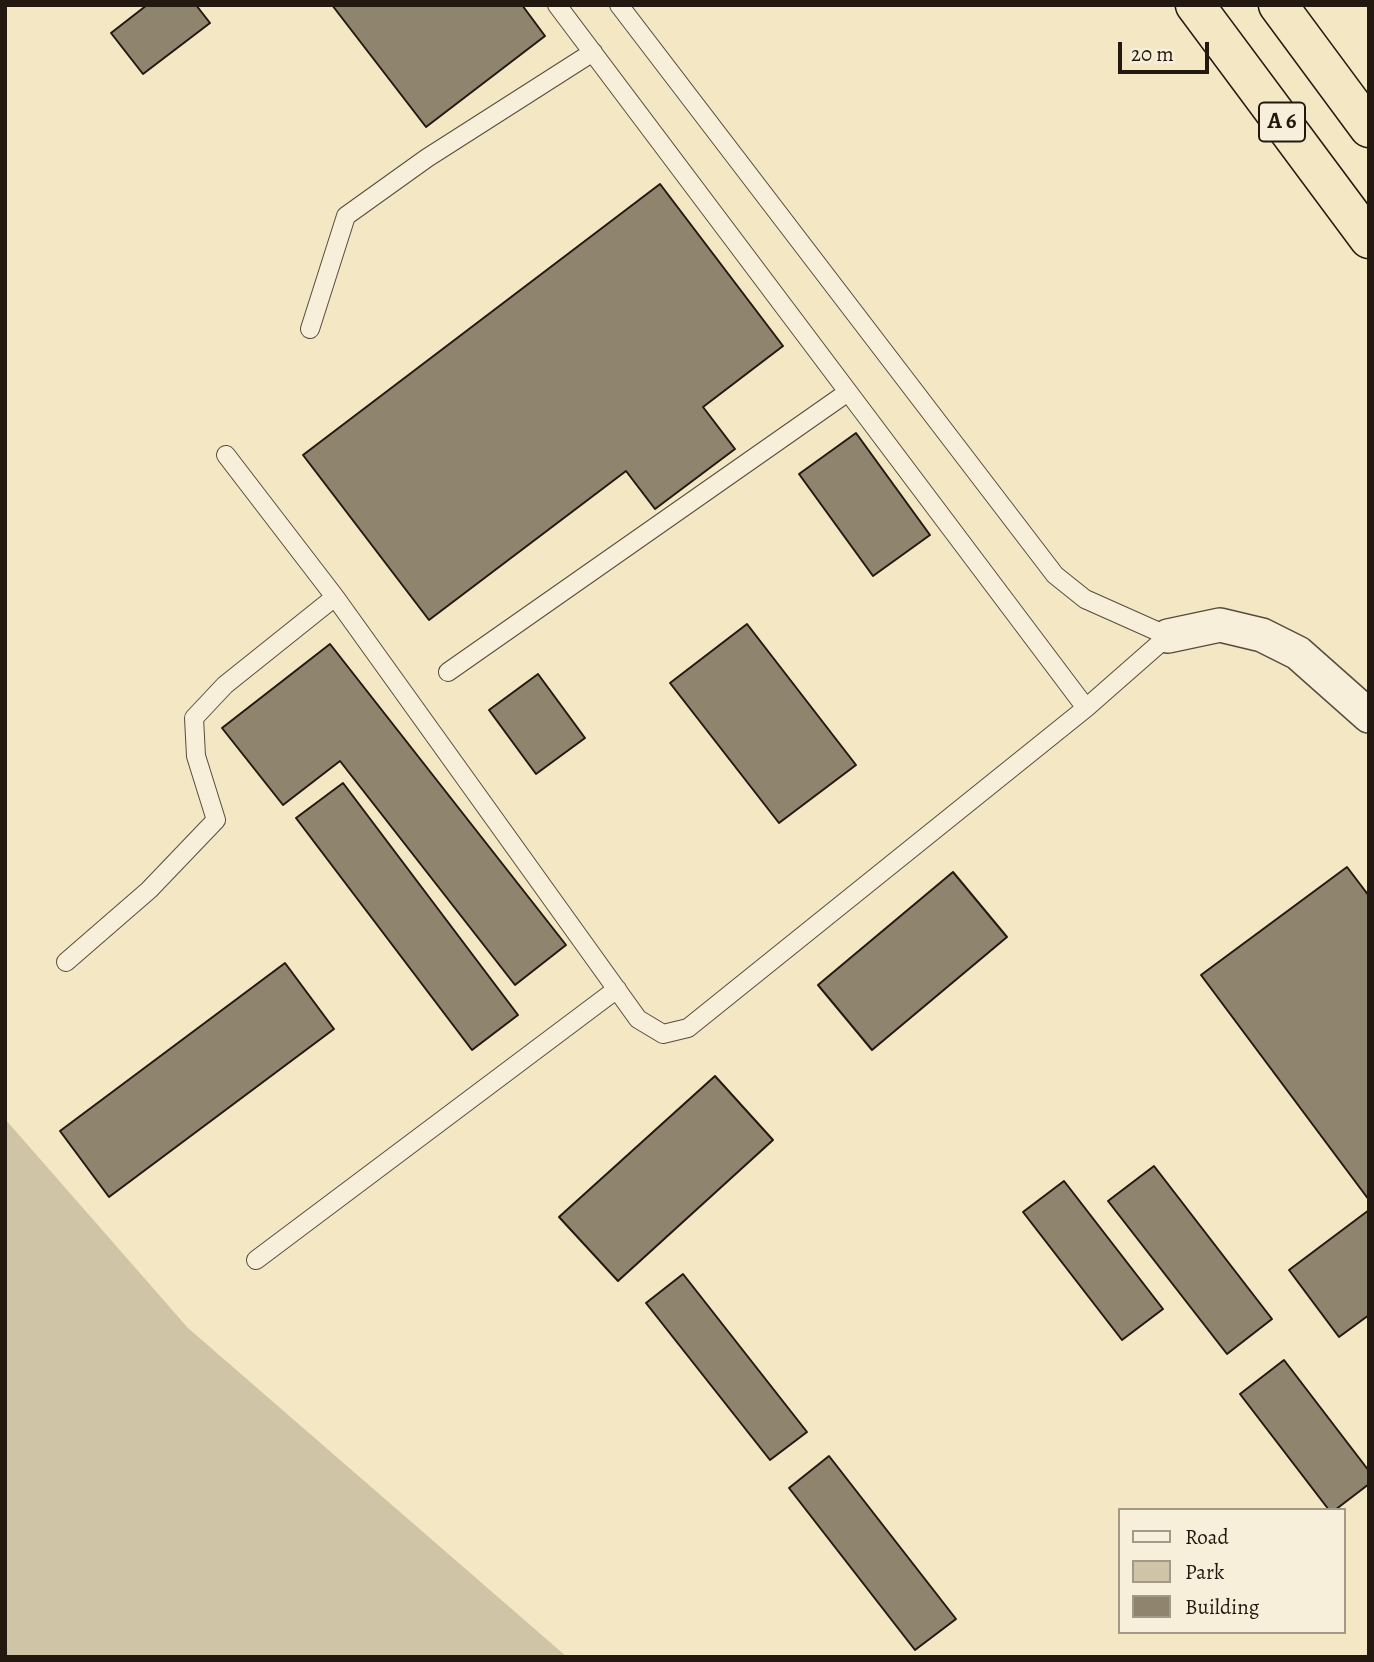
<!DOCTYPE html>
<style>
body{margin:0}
#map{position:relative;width:1374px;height:1662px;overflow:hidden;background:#f3e7c4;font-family:Alegreya,serif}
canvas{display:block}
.frame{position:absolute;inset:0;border:7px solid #231911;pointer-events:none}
.legend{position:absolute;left:1118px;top:1508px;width:228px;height:126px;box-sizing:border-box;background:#f7efd9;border:2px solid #a29989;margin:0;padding:9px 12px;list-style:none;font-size:21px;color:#231911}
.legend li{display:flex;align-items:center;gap:14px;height:35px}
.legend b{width:35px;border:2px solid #a29989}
.scale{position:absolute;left:1118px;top:42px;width:91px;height:32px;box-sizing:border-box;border:4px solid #231911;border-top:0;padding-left:9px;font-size:21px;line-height:24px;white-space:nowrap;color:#231911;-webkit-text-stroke:5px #f7efd9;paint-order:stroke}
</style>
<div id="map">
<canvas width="1374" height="1662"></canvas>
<div class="frame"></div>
<ul class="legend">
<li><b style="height:9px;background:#f7efd9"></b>Road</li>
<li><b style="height:19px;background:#d0c4a6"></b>Park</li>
<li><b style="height:19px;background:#8f846e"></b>Building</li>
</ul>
<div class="scale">20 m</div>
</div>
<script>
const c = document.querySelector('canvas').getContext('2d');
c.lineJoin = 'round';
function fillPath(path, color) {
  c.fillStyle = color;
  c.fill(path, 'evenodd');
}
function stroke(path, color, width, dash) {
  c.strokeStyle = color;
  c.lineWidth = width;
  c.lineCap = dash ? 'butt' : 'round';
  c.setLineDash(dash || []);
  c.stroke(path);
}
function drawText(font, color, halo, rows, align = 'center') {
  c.font = font + ' Alegreya,serif';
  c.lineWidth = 6;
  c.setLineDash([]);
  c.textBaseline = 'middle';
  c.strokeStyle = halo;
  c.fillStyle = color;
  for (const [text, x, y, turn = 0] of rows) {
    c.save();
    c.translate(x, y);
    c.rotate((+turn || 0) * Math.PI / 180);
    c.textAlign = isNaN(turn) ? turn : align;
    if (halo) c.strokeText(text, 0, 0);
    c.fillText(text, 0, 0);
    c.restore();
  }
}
fillPath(new Path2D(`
 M5 1119 188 1328 567 1657H5Z`), '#d0c4a6');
const building = new Path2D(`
 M147 5H196L210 23 143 74 111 33Z
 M332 5H522L545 36 426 127Z
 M660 184 783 346 703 407 735 449 655 509 626 471 429 620 303 455Z
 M856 433 930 535 873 576 799 474Z
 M747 624 856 765 779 823 670 683Z
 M330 644 566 945 515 985 340 761 283 805 222 728Z
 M538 674 585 738 536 774 489 710Z
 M343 783 518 1015 472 1050 296 818Z
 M1347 867 1369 896V1200L1201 975Z
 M953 872 1007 937 872 1050 818 985Z
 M285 963 334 1029 109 1197 60 1131Z
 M715 1076 773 1140 618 1281 559 1217Z
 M1154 1166 1272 1319 1227 1354 1108 1201Z
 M1064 1181 1163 1309 1122 1340 1023 1212Z
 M1369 1210V1315L1339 1337 1289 1270Z
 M683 1274 807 1432 770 1460 646 1303Z
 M1284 1360 1369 1471V1484L1335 1510H1329L1240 1394Z
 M829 1456 956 1619 915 1650 789 1488Z`);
fillPath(building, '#8f846e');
stroke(building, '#231911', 2);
const lane = new Path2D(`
 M557 5 1086 708
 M310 329 346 216 427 158 593 52
 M226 455 335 597 638 1019 663 1034 688 1028 1086 708 1168 636 1085 599 1055 575 619 5
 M448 672 848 392
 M66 962 149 890 216 820 196 756 194 718 225 685 335 597
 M256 1260 617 989`);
const street = new Path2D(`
 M1168 636 1220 625 1262 635 1298 653 1369 716`);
const highway = new Path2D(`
 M1195 5 1369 239
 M1278 5 1369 128`);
stroke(lane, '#574c3e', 20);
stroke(street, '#574c3e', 36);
stroke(highway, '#231911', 41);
stroke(lane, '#f7efd9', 18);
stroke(street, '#f7efd9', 33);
stroke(highway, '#f3e7c4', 38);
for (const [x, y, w] of [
 [1282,122,46]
]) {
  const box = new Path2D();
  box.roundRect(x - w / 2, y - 19.5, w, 39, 5);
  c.fillStyle = '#f7efd9';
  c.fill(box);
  stroke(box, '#231911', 2);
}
drawText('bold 23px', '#231911', null, [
 ["A 6",1282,122]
]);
</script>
